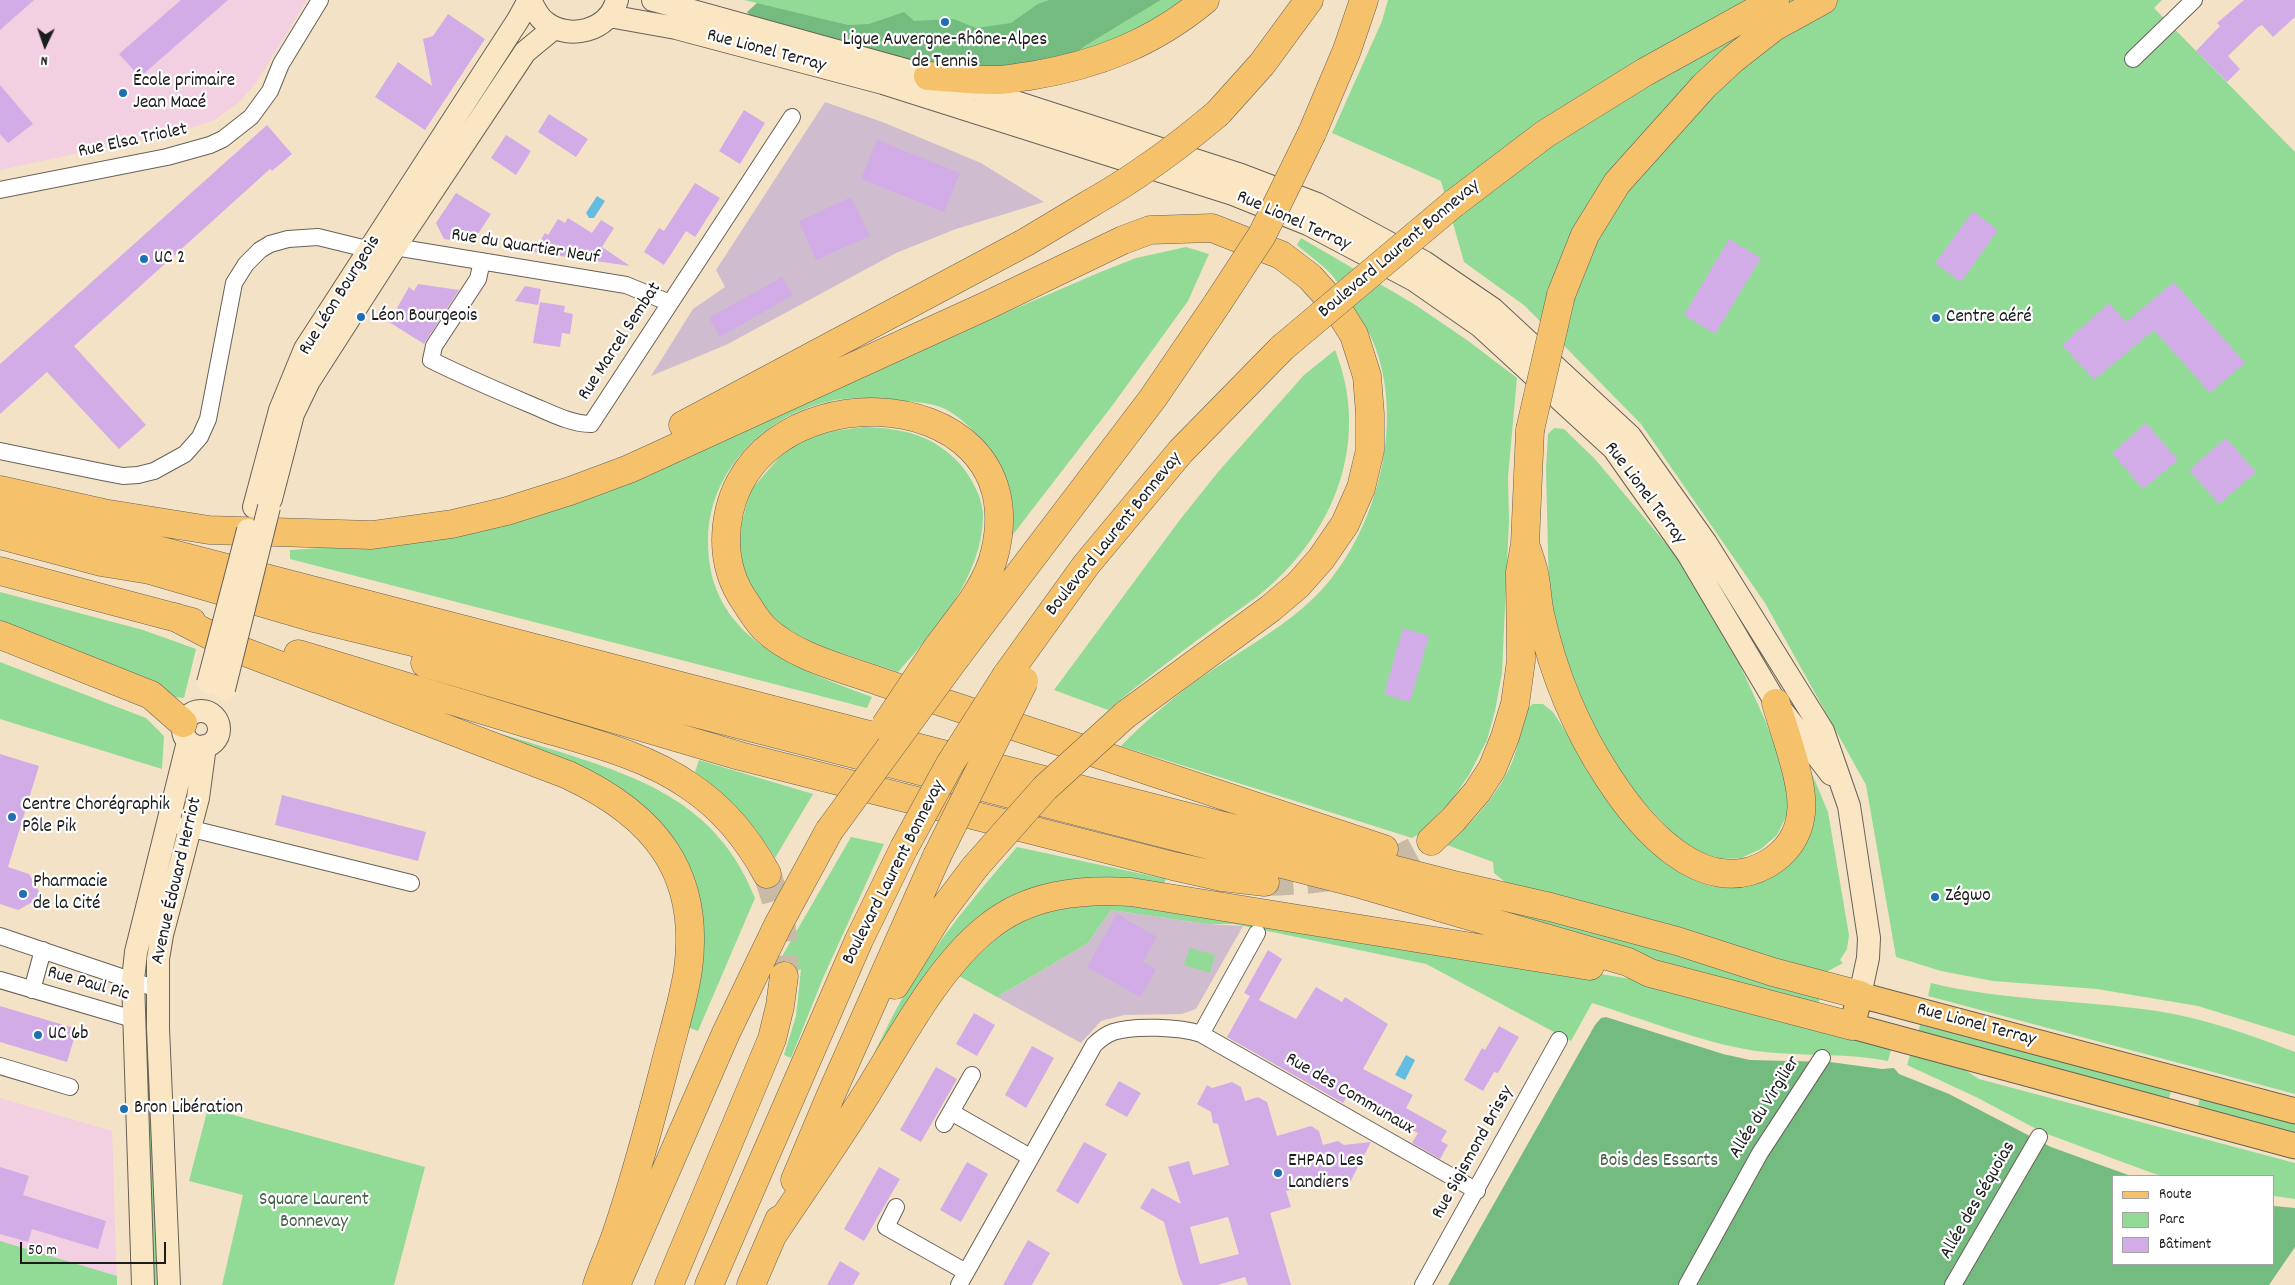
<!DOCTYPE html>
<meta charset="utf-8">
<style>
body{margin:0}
#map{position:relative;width:2295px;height:1285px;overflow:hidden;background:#f4e2c7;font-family:Dekko,sans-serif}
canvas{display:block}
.legend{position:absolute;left:2112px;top:1175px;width:162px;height:90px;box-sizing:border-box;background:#fff;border:1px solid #a4a4a4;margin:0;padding:6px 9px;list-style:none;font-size:15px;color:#1c1c1c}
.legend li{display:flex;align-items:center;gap:10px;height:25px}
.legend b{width:25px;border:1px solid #a4a4a4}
.north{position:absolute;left:20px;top:20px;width:50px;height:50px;-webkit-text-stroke:4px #fff;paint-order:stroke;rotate:183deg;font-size:14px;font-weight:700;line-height:20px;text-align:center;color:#1c1c1c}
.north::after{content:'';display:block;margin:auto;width:18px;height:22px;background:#1c1c1c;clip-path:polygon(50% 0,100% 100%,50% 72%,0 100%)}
.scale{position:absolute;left:20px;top:1242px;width:146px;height:22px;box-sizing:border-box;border:2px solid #1c1c1c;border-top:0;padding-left:6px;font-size:15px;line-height:18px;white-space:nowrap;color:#1c1c1c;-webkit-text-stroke:4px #fff;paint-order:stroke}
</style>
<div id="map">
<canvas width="2295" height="1285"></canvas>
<ul class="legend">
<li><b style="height:6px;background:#f5c16b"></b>Route</li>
<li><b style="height:14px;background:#91db97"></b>Parc</li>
<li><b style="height:14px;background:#d2ace7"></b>Bâtiment</li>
</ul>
<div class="north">N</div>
<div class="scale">50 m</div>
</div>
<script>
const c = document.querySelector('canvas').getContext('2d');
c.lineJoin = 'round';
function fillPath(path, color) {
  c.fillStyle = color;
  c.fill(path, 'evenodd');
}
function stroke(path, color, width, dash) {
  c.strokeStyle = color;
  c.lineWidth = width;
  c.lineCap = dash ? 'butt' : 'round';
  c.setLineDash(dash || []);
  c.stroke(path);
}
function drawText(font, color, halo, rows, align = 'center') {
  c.font = font + ' Dekko,sans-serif';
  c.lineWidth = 4.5;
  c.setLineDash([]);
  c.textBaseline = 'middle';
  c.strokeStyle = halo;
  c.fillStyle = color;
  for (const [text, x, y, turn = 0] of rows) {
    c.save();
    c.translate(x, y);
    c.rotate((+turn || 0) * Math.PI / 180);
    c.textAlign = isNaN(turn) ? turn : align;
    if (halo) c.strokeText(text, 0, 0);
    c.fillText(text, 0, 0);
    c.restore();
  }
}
fillPath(new Path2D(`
 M0 0H307L256 83 237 104 214 120 182 131 0 170Z
 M0 1098 112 1131 117 1285H0Z`), '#f2cfe1');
fillPath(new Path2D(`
 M825 102 885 123 981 163 1044 202 956 229 896 253 726 345 651 376 693 309 725 287 716 270Z
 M1111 910 1208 924 1243 926 1196 1009 1182 1014 1124 1015 1101 1021 1081 1043 997 997 1088 943Z`), '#cfbdcf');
fillPath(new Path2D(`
 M744 0H1094L997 39 870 30Z
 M1161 0H1185L1142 29 1060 65 1085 46Z
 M1388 0H2162L2154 8 2295 152V1036L2198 1006 2097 989 1993 981 1941 971 1896 957 1866 785 1765 603 1641 424 1525 306 1464 262 1441 181 1332 133 1382 21Z
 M1301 238 1414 304 1467 340 1517 378 1508 477 1509 521 1502 673 1495 711 1487 740 1469 775 1453 798 1421 833 1412 838 1121 746C1143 723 1169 701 1195 682 1238 651 1296 623 1330 580 1381 517 1406 411 1370 335 1365 325 1358 316 1352 306 1345 295 1338 281 1329 272 1319 262 1307 254 1297 245Z
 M1186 247 1209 254 1188 301 1112 406 1008 541C1010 524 1012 502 1007 485 998 458 970 420 943 408 929 402 910 402 895 400 872 398 849 396 827 402 762 417 709 472 708 540 707 639 795 668 872 697L867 708 290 559V550L336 547 417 538 855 377 1103 271 1136 258Z
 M1335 350C1369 435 1339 523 1273 583 1257 598 1237 611 1219 624 1181 652 1144 680 1108 710L1054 690 1179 521 1218 472 1304 375Z
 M864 427C902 428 934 435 960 464 971 477 983 498 983 515 983 576 936 629 898 672L814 644 785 627 765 610 750 591 742 565 738 538 750 491 783 453 803 440 834 431Z
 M1554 428 1564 429 1595 459 1678 558 1740 665 1765 720 1785 773 1791 797 1787 815 1777 835 1761 849 1741 858 1722 859 1700 852 1677 838 1640 798 1600 742 1557 637 1549 594 1546 469 1548 434Z
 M0 592 143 630 196 649 184 698 173 697 0 624Z
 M0 662 146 718 164 736 162 769 0 719Z
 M1533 704H1543L1553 712C1572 740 1586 770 1605 797 1629 834 1687 895 1735 887 1753 884 1768 876 1784 866L1810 769 1828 812 1849 935 1847 949 1840 960 1843 963 1828 971H1809L1505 882 1494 873 1493 862 1447 845C1472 824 1503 789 1514 757 1519 742 1522 725 1526 709Z
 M419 710C466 723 512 737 557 751 646 779 718 805 755 898L698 1031 687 1027 668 838Z
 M699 760 813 794 775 858C751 820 731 798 695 772Z
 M851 837 884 844 823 978 791 1058 784 1055 796 1016 801 969 772 980 770 977Z
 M1017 847 1166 879 1163 886 1026 895 866 1070C879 1044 891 1017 906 992 938 940 977 893 1017 847Z
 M1404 878 1626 937 1820 997 1817 1008 1643 961Z
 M1114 900 1273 922 1644 981 1892 1047 1888 1061C1844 1052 1800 1057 1756 1051 1703 1043 1643 1019 1592 1003L1571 1041 1426 964 1234 924H1208L1111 910 1088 943 997 997 959 976C984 948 1015 917 1053 909 1073 905 1094 903 1114 900Z
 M1190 948 1215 955 1210 973 1184 965Z
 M1931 983C2005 1001 2081 1000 2157 1011 2202 1018 2252 1035 2295 1052V1094L1928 996Z
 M1920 1025 2171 1091 2168 1102 1917 1036Z
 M144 1048 150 1050 157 1285H149Z
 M1911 1052 1954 1063 1979 1079 2295 1163V1199L2274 1196V1176H2163L2152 1173 2042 1132 1976 1097 1907 1065Z
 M2200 1098 2295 1124V1136L2197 1110Z
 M208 1108 425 1167 394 1285H222L243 1195 189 1181Z
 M0 1241 117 1276V1285H0Z`), '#91db97');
fillPath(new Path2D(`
 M1049 0H1165H1161L1085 46 1060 65 938 71 755 22 747 12 757 3 849 25 869 24 904 12 914 21 954 19 976 28 1011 23 1038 4Z
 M1606 1017 1723 1054 1750 1060 1830 1062 1882 1069 1894 1068 1899 1074 1949 1094 2051 1147 2131 1176H2114V1264H2274V1206L2295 1208V1247L2269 1285H1448L1595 1025 1601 1018Z`), '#74bb80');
fillPath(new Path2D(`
 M597 196 605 201 594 218H589L586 213Z
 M1406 1055 1415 1060 1405 1080 1395 1075Z`), '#64bde1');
fillPath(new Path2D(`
 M0 0H34L0 30Z
 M181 0H228L140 77 119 54Z
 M2244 0H2295V17L2273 37 2262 25 2258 27 2228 56 2240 69 2227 82 2196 51 2220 26 2217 23Z
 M448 14 485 39 425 130 375 97 398 62 432 86 423 39 433 36Z
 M0 85 33 124 8 143 0 134Z
 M744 110 765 123 740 164 719 151Z
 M549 114 588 139 576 157 538 132Z
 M267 125 292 154 272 171 270 169 74 346 146 425 119 449 47 372 0 414V364Z
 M506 135 531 151 516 175 491 158Z
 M877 140 960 173 944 212 861 179Z
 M695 183 720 198 695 237 686 231 664 265 644 252 659 228 664 231Z
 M456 193 491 214 472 243 444 239 436 223Z
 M851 197 870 236 816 260 799 221Z
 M1973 211 1998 230 1961 282 1935 263Z
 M568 218 592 233 601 220 614 228 602 247 630 266 533 252 545 233 548 235 558 219 565 223Z
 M1729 239 1761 258 1715 334 1684 315Z
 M782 277 793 295 720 337 709 318Z
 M2174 282 2245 363 2210 393 2154 330 2094 380 2062 345 2109 303 2126 322Z
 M418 284 459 290 424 344 389 322 409 287 414 291Z
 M525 286 541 289 538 305 515 301Z
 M540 302 565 306 564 312 573 314 570 334 562 333 560 347 533 343Z
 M2146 423 2178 460 2143 489 2112 453Z
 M2226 438 2256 472 2219 504 2189 470Z
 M1403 628 1429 636 1410 702 1384 694Z
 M0 754 39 766 8 867 29 874 42 897 18 910 0 904Z
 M282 795 426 832 418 861 275 825Z
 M1117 914 1157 937 1143 962 1156 970 1140 997 1087 967Z
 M1268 950 1282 959 1259 1000 1296 1019 1316 987 1342 1002 1345 997 1388 1024 1363 1069 1413 1095 1406 1108 1447 1131 1441 1141 1448 1145 1440 1159 1412 1143 1418 1133 1347 1096 1343 1103 1227 1037 1250 996 1244 993Z
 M0 1006 77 1029 67 1062 0 1042Z
 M974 1013 995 1025 977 1056 956 1044Z
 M1499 1026 1519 1037 1498 1073 1494 1072 1483 1091 1464 1080 1482 1048 1485 1050Z
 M1032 1046 1054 1058 1026 1108 1005 1095Z
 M936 1067 957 1079 921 1142 900 1130Z
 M1119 1081 1141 1093 1127 1117 1105 1105Z
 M1232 1082 1241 1087 1245 1101 1258 1097 1267 1102 1277 1136 1311 1126 1319 1131 1323 1145 1338 1141 1344 1145 1371 1142 1347 1188 1331 1180 1286 1191 1291 1207 1270 1213 1291 1285H1248L1245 1277 1217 1285H1183L1179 1276 1164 1222 1140 1208 1152 1188 1181 1204 1168 1167 1189 1161 1193 1175 1229 1165 1218 1124 1213 1123 1211 1112 1197 1104 1207 1085 1212 1088ZM1228 1217 1239 1254 1200 1264 1190 1227Z
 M1084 1142 1107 1154 1078 1204 1056 1191Z
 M967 1162 988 1174 961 1222 940 1210Z
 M0 1167 29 1176 23 1195 106 1221 98 1249 32 1229 28 1242 0 1234Z
 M879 1167 900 1179 864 1241 844 1229Z
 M1028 1240 1050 1253 1032 1285H1003Z
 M840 1261 860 1273 853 1285H827Z`), '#d2ace7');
stroke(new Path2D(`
 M767 874C780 910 786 937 784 976
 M1265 882C1324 880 1380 875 1431 841`), '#c9baa5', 28, [28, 14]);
const street = new Path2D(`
 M2133 59 2194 0
 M0 190 167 157 210 145 223 139 251 117 270 91 281 64 320 0
 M482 261 478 279 434 346 431 360C463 376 496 390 529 404 549 412 570 424 591 424L792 117
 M0 451 102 472 123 476 138 475 154 471 185 454 200 437 208 419 234 283 246 264 260 250 270 244 288 239 318 237 371 250 395 247 626 285 670 303
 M180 826 411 883
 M0 936 157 989
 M0 980 133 1019
 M32 990 43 950
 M1201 1034 1477 1191
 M0 1066 70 1087
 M951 1112 1030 1157
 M944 1124 972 1075
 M896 1207 886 1227 966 1272
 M959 1285 1094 1045C1099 1040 1105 1035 1113 1032 1134 1025 1180 1027 1201 1034L1257 933
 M1423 1285 1559 1040
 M1687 1285 1760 1153 1822 1058
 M1953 1285 2039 1137`);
const secondary = new Path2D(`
 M530 0C534 8 538 17 545 22 569 41 609 31 617 0
 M653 0 978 90 1241 175 1317 204 1424 262 1493 309 1630 436 1706 543 1823 731 1849 806 1869 938 1868 958 1860 995
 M609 16 676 28 883 83 1233 194 1308 224 1414 280 1480 326 1614 449 1688 554 1776 703 1831 774
 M271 499 293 414 309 381 395 247 525 52 554 28
 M254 507 280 410 305 349 518 20 529 0
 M183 729a18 18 0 1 1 36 0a18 18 0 1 1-36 0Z
 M143 1285 133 980 136 952 188 742
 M169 1285 158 1028V959L162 935 198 798 205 746`);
const primary = new Path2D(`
 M2295 1111 1860 995 1852 1026 2295 1146`);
const highway = new Path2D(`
 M928 76C950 77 974 81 996 80 1007 80 1019 77 1030 76 1097 65 1153 43 1205 0
 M1218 113 1262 64 1309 0
 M1312 133 1347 50 1364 0
 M1453 204 1545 134 1645 72 1775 0
 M1561 295 1585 235 1617 183 1704 86 1733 59 1774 27 1823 0
 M683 425 1026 242 1091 203
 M0 490 103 513 209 530 372 535 452 524 507 511 570 491 629 469 988 305 1123 240 1150 230 1212 228 1281 255 1310 277 1336 306 1354 335 1367 376 1370 414V450L1361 488 1345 524 1321 559 1298 585 1271 608 1125 715
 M0 509 931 751 1458 886 1550 907 1677 941 1773 972 1860 995
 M0 535 101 562 150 570 318 619 527 670 1360 884 1628 962 1650 973 1852 1026
 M1525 544C1528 553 1532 563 1534 573 1537 586 1537 600 1540 614 1553 672 1575 727 1608 777 1639 825 1702 901 1767 864 1786 853 1799 835 1801 813 1805 785 1784 732 1776 703
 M0 571 192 622
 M175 617 237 649 568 775C654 815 701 872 688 970 683 1003 672 1036 664 1069 650 1123 635 1179 617 1232 611 1250 603 1267 597 1285
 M0 635 151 695 183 723
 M937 648C958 619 987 588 995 552 1038 371 728 364 726 540 726 563 733 585 746 603 751 611 757 621 764 628 794 657 842 668 881 682L1384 849
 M298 654C374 677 450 700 526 723 581 740 643 753 691 787 725 810 748 839 767 874
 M957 656 1153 398 1217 304
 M425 663 740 756 1173 866 1222 877 1265 882
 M1006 676 1086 565 1181 451 1282 348
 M1431 841 1453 820 1477 792 1492 769 1505 737 1515 704 1521 661 1520 572 1525 544 1530 430
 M895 985 938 916 975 867
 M795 1180 830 1097 937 856
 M772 1236C804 1188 837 1141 867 1093 900 1040 938 967 987 928 1028 894 1080 889 1131 892L1590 966
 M616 1285 726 1033 778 925 829 831
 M669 1285 772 1039 780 1006 784 976
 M709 1285 859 940 904 848
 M751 1285 779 1220`);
stroke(street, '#686158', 18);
stroke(secondary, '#686158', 24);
stroke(primary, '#686158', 27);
stroke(highway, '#686158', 29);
stroke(street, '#fff', 16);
stroke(secondary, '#fbe6c4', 22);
stroke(primary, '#f5c16b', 25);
stroke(highway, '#f5c16b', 28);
const secondaryBridge = new Path2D(`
 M208 683 248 530
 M224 689 269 507`);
const highwayBridge = new Path2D(`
 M1091 203C1137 177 1178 147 1218 113
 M1217 304 1262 235 1312 133
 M1282 348 1453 204
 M1530 430 1561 295
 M885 726 937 648
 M829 831 957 656
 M904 848 950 764 1006 676
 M937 856 1024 681
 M975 867 1045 788 1125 715`);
stroke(secondaryBridge, '#686158', 24, []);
stroke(highwayBridge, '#686158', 29, []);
stroke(secondaryBridge, '#fbe6c4', 22);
stroke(highwayBridge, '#f5c16b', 28);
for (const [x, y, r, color] of [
 [945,22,5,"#1f6fb2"],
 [123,93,5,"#1f6fb2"],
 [144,259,5,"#1f6fb2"],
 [361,317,5,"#1f6fb2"],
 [1936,318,5,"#1f6fb2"],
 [12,817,5,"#1f6fb2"],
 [23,894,5,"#1f6fb2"],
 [1935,897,5,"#1f6fb2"],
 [38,1035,5,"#1f6fb2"],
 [124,1109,5,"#1f6fb2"],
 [1278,1173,5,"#1f6fb2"]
]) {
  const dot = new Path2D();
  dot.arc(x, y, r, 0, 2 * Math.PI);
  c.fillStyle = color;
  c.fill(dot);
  stroke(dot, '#fff', 2);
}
drawText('19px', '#1c1c1c', '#fff', [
 ["Ligue Auvergne-Rhône-Alpes",945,41,"center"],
 ["de Tennis",945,63,"center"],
 ["École primaire",133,82],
 ["Jean Macé",133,104],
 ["UC 2",154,259],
 ["Léon Bourgeois",371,317],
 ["Centre aéré",1946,318],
 ["Centre Chorégraphik",22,806],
 ["Pôle Pik",22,828],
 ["Pharmacie",33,883],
 ["de la Cité",33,905],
 ["Zégwo",1945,897],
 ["UC 6b",48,1035],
 ["Bron Libération",134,1109],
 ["EHPAD Les",1288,1162],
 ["Landiers",1288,1184]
], 'left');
drawText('19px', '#1c1c1c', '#fff', [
 ["Rue Lionel Terray",766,52,15],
 ["Rue Elsa Triolet",133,142,-12],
 ["Rue Lionel Terray",1293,222,24],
 ["Rue du Quartier Neuf",525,248,9],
 ["Boulevard Laurent Bonnevay",1400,250,-40],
 ["Rue Léon Bourgeois",341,296,-58],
 ["Rue Marcel Sembat",621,342,-57],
 ["Rue Lionel Terray",1644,494,53],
 ["Boulevard Laurent Bonnevay",1115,535,-51],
 ["Boulevard Laurent Bonnevay",895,873,-63],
 ["Avenue Édouard Herriot",178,881,-77],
 ["Rue Paul Pic",88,985,16],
 ["Rue Lionel Terray",1976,1026,15],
 ["Rue des Communaux",1349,1095,30],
 ["Allée du Virgilier",1766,1108,-58],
 ["Rue Sigismond Brissy",1474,1153,-61],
 ["Allée des Séquoias",1979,1201,-60]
]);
drawText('19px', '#455f47', '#fff', [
 ["Bois des Essarts",1659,1162],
 ["Square Laurent",314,1201],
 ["Bonnevay",314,1223]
]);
</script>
